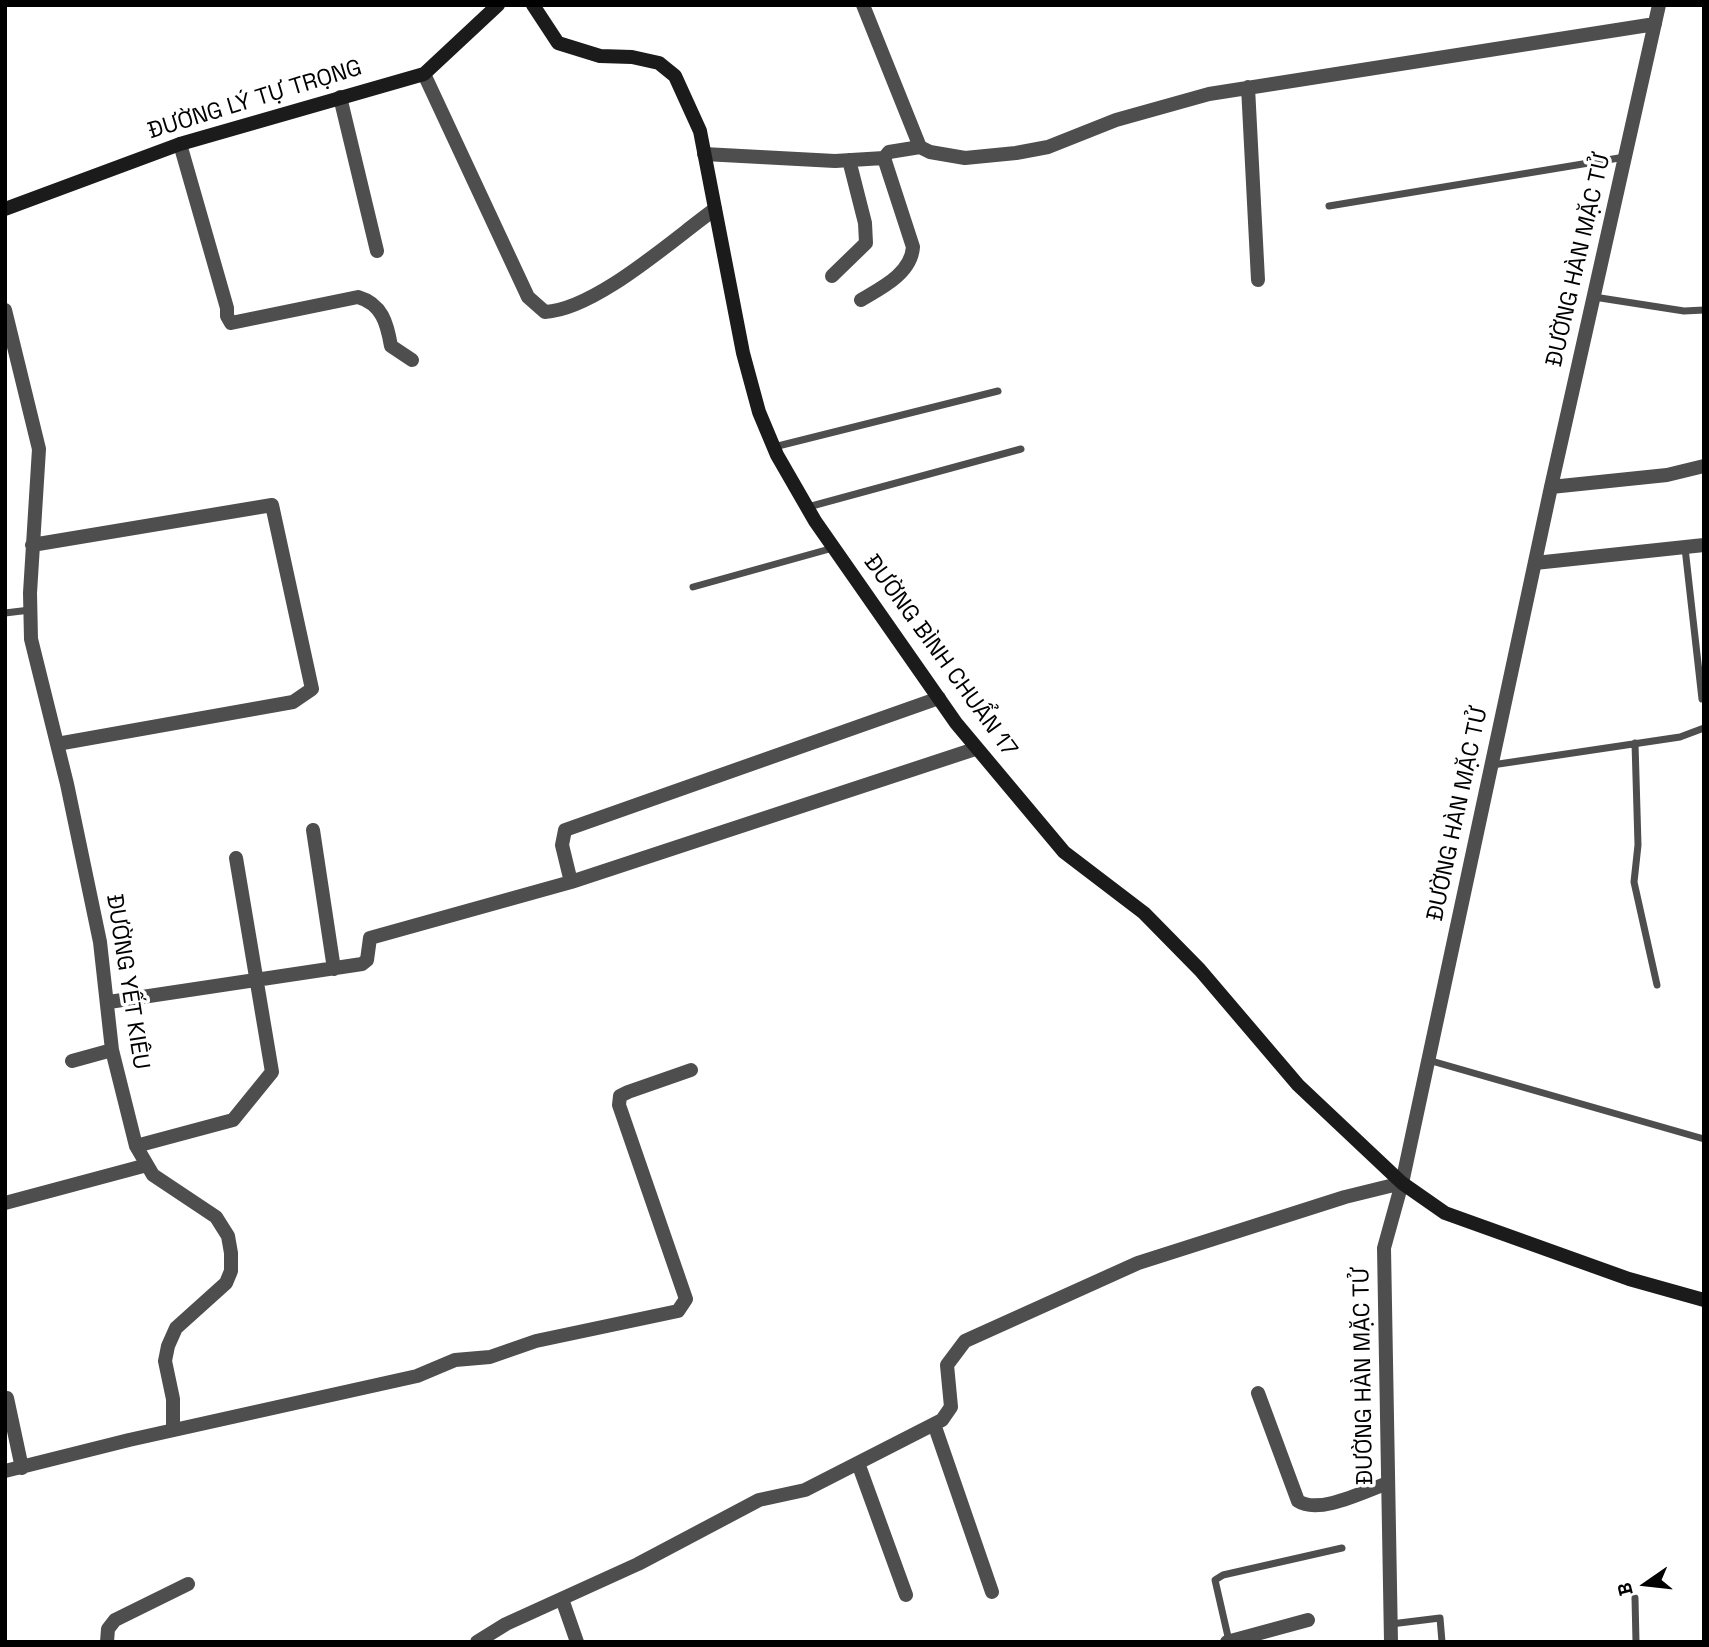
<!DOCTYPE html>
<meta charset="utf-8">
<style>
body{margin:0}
#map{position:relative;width:1709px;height:1647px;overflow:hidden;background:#fff;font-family:"Space Grotesk",sans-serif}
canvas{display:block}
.frame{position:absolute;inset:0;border:7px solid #000;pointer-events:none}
.north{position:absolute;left:1611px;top:1549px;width:70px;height:70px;-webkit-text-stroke:5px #fff;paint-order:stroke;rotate:256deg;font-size:19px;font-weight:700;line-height:28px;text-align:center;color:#000}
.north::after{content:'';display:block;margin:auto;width:24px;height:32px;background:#000;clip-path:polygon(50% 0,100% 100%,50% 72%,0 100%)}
</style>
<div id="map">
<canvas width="1709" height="1647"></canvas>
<div class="frame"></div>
<div class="north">B</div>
</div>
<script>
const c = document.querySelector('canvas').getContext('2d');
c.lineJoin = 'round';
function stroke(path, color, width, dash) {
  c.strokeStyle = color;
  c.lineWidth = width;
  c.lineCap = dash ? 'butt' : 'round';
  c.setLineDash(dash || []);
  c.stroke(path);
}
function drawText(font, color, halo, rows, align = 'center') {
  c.font = font + ' "Space Grotesk",sans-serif';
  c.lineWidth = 7;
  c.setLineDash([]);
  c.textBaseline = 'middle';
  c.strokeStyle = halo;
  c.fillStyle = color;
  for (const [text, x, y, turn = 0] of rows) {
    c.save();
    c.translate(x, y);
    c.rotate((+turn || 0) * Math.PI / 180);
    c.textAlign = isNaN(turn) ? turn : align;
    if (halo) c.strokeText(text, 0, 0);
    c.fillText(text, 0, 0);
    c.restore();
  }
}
stroke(new Path2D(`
 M1329 206 1625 157
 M1594 297 1684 311 1704 310
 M774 447 998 391
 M808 507 1021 449
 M1685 548 1702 699
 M693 587 833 548
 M5 613 30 610
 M1635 743 1638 845 1634 882 1657 985
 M1492 765 1680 737 1704 728
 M1428 1060 1704 1139
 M1635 1598 1636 1642
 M1391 1624 1440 1618 1442 1642
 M1229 1641 1215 1580 1223 1575 1342 1548`), '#4e4e4e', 7);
stroke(new Path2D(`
 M863 5 920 147
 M424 74 528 297 545 312C596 309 672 240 715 209
 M1248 87 1258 280
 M340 97 377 251
 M180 144 227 308V316L231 323 358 297C382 304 387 323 391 346L412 360
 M704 154 835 161 884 158
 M832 276 866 243 865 223 849 160
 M861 300C881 288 911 274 913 247L884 158 889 152 920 147 930 152 965 158 1016 153 1048 147 1116 120 1209 94 1655 24
 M5 310 39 449 30 593 31 639 67 784 100 942 112 1050 136 1146 153 1175 216 1217 228 1236 231 1253V1271L226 1283 176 1328 168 1346 165 1361 173 1399V1430
 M1551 487 1667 475 1704 466
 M32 545 272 505 312 689 293 702 57 744
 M1535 563 1704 545
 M313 830 334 969
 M571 882 562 845 565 830 939 698
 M109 1002 362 964 367 960 370 938 571 882 975 749
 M72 1061 112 1050
 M136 1146 233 1120 272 1072 236 858
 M5 1203 147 1165
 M1258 1393 1298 1501C1319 1515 1365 1491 1388 1483
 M7 1398 22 1468
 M934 1424 992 1592
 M858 1463 906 1595
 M5 1471 129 1440 417 1376 455 1360 490 1357 536 1341 678 1311 686 1299 619 1105 620 1096 628 1092 691 1070
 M562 1599 577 1642
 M107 1642 108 1629 115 1620 188 1584
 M477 1642 506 1624 638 1564 759 1500 805 1490 942 1420 951 1407 947 1365 965 1341 1138 1263 1345 1197 1402 1183
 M1227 1642 1308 1620
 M1391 1642 1384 1248 1402 1183 1551 487 1659 5`), '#4e4e4e', 14);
stroke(new Path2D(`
 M533 5 558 43 600 56 632 57 659 63 675 76 700 131 743 353 759 412 777 455 815 521 956 723 1064 852 1144 913 1200 970 1298 1085 1402 1183 1445 1213 1629 1279 1704 1300
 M5 209 180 144 424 74 498 5`), '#1b1b1b', 14);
drawText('23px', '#000', '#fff', [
 ["ĐƯỜNG LÝ TỰ TRỌNG",255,100,-17],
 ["ĐƯỜNG HÀN MẶC TỬ",1579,260,-77],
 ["ĐƯỜNG BÌNH CHUẨN 17",940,656,54],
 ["ĐƯỜNG HÀN MẶC TỬ",1458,814,-78],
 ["ĐƯỜNG YẾT KIÊU",127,982,81],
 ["ĐƯỜNG HÀN MẶC TỬ",1364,1376,-91]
]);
</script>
